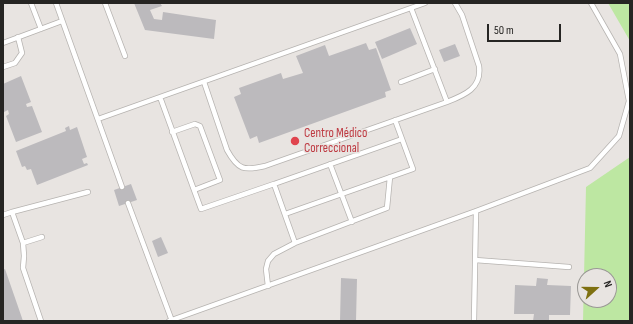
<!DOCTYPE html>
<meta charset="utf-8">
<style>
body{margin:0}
#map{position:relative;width:633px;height:324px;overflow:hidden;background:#e8e4e1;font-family:"Sofia Sans Condensed",sans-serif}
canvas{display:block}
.frame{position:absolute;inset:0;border:4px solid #262523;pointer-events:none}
.north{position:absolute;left:577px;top:268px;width:40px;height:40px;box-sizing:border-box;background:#e8e4e1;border:1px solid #9a9895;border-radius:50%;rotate:69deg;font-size:11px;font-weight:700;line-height:16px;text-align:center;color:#262523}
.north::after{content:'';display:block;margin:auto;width:14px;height:18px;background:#7e7010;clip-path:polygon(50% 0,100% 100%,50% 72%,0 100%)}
.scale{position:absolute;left:487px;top:24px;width:74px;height:18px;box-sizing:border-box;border:2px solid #262523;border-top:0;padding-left:5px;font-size:12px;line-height:14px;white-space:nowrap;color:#262523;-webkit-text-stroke:3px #e8e4e1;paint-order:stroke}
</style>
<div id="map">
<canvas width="633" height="324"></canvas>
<div class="frame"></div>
<div class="north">N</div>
<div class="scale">50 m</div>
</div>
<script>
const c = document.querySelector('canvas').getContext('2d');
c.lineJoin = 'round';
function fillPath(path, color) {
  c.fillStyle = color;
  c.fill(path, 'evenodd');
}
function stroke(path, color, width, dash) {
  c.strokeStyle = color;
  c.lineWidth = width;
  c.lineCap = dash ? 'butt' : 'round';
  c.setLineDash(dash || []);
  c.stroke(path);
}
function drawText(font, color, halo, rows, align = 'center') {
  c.font = font + ' "Sofia Sans Condensed",sans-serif';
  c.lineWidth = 3;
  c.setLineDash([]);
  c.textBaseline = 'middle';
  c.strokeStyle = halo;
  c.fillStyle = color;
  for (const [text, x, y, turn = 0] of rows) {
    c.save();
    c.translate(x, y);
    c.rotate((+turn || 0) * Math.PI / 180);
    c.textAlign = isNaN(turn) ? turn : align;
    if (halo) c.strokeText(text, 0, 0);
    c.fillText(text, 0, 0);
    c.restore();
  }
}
fillPath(new Path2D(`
 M608 3H630V41Z
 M630 157V321H583L586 187ZM585 276H609V300H585Z`), '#bde7a2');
fillPath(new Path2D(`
 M134 3H160L162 6 150 10 154 19 162 20 163 12 216 20 214 39 145 30Z
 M410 28 417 44 382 59 375 42Z
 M366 43 369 50 376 48 391 90 385 92 386 97 259 143 257 136 250 139 234 97 241 94 239 88 281 73 283 79 303 73 296 56 325 45 329 56Z
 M455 44 460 56 444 62 439 50Z
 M21 76 31 102 26 104 27 107 32 106 42 132 16 142 6 116 9 114 8 110 4 112 3 108V84Z
 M69 126 70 130 77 127 87 157 82 159 84 164 87 163 88 165 37 185 31 169 27 170 25 166 22 167 16 151 66 131 65 128Z
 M131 184 137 200 119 206 114 190Z
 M161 237 168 253 158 257 152 241Z
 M5 269 23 321H3V270Z
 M341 278 357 279 356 321H340Z
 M537 278 548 279 547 285 571 286 570 315H549V321H533L534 314H514L515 285 536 286Z`), '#bcbabd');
const lane = new Path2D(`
 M31 3 41 29
 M56 3 122 187
 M105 3 125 56
 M411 8 447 102
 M3 43 62 21
 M3 67 15 63 22 53 18 37
 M204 82 227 150C238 170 244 171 265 166L447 102C465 95 482 88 479 66L462 15 455 3
 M401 82 435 69
 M160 97 194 190
 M98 119 425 3
 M395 120 402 139
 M172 132 195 124 200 126 220 180 194 190 201 209 274 184
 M330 164 352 222
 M128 203 172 321
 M12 212 88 192
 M285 214 413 169 402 139 274 184 295 243
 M3 215 12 212 23 243 24 256 23 268 41 321
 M23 243 42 237
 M475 260 569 267
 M268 286 266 269 268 261 274 254 295 243 387 208 390 177
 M169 321 476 211 590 168 619 136 629 101 620 54 591 3
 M474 321 476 211`);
stroke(lane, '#b6b3b0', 6);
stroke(lane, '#fff', 4.5);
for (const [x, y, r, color] of [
 [295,141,5,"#e0444e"]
]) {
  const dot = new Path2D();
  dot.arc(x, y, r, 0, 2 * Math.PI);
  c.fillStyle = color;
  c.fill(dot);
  stroke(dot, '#e8e4e1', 1.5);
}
drawText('13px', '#be3a42', '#e8e4e1', [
 ["Centro Médico",304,134],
 ["Correccional",304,149]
], 'left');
</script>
